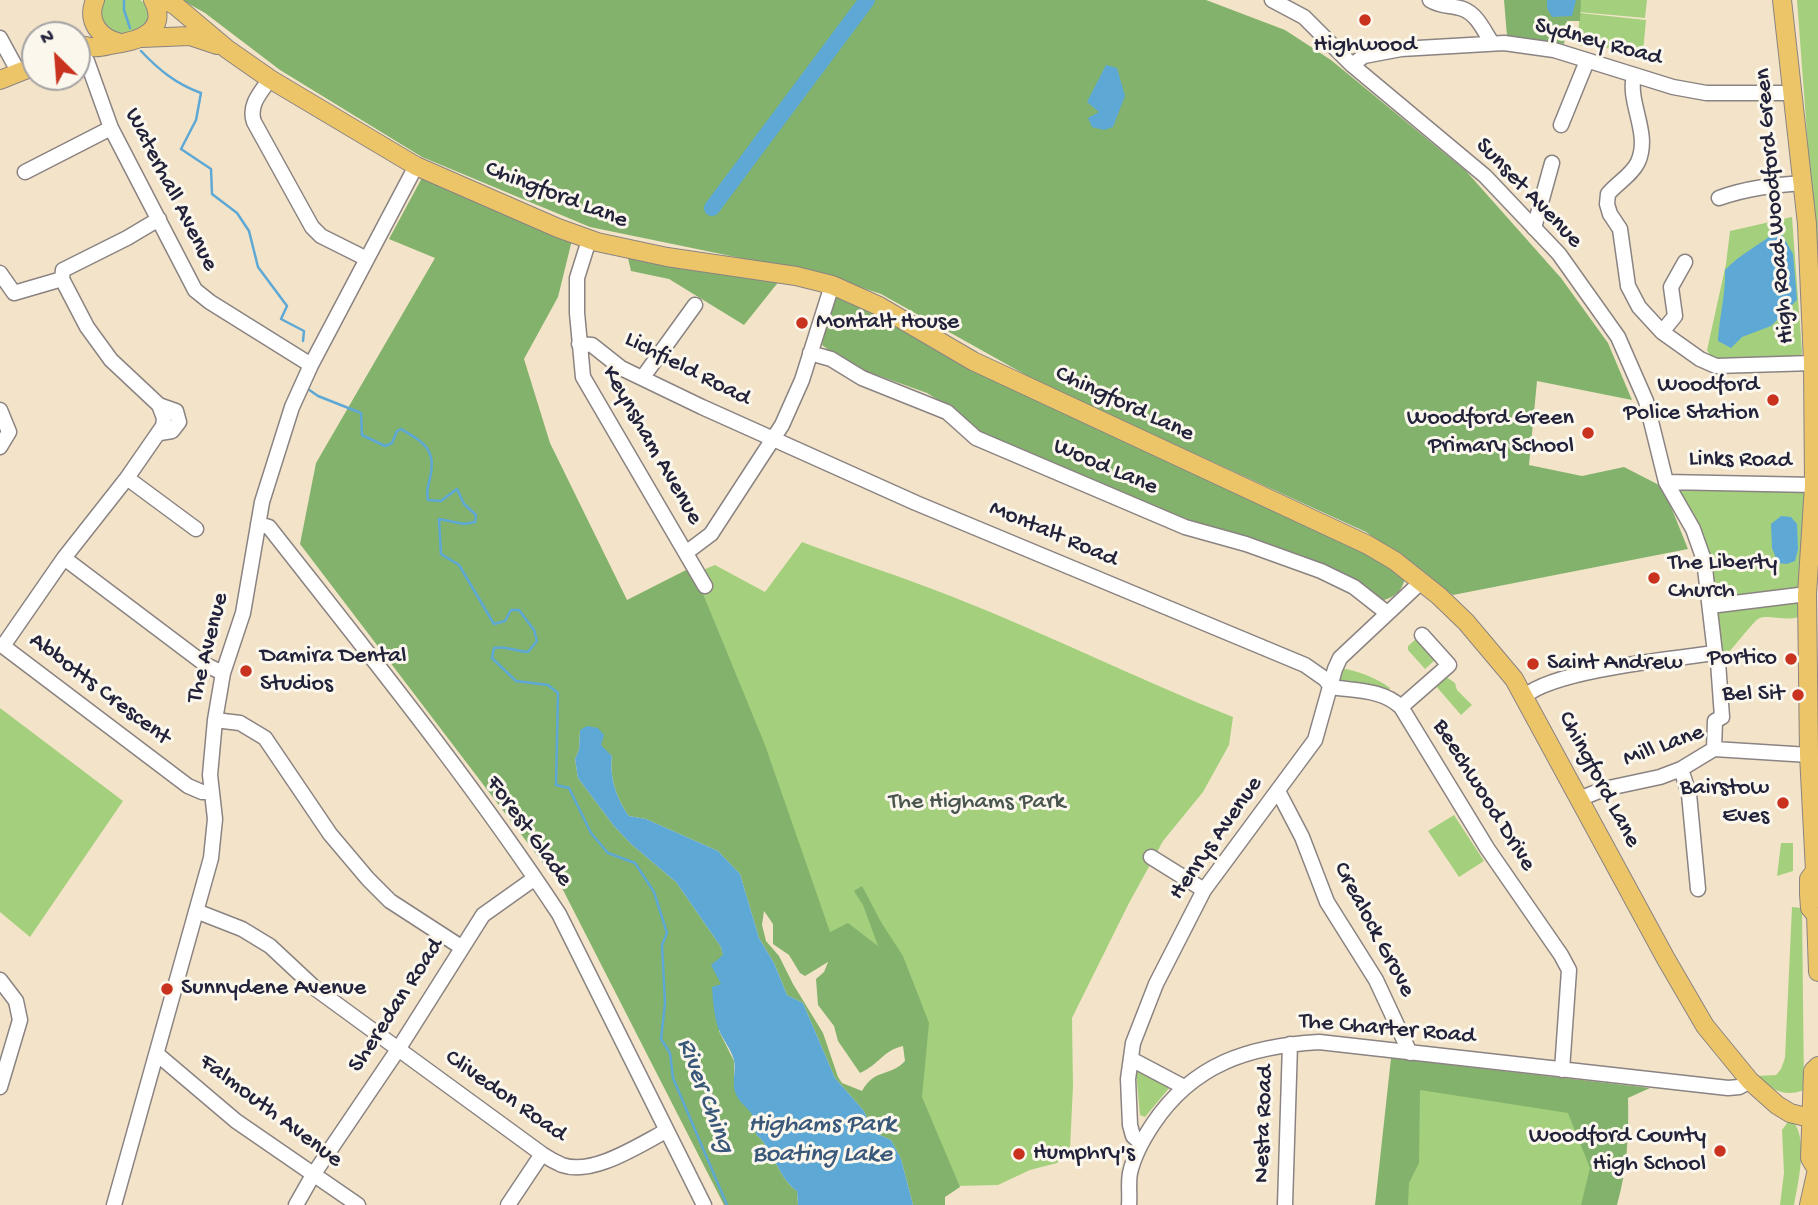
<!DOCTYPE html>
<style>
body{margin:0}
#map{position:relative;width:1818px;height:1205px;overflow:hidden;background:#f3e4c9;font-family:"Gochi Hand",sans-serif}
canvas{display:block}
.north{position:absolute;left:21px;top:21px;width:70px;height:70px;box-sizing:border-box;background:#fbf7ec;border:2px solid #a4a2a5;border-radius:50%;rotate:335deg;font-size:19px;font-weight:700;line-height:28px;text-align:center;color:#22223b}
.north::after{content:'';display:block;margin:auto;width:24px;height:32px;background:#c8321e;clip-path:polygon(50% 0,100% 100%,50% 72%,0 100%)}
</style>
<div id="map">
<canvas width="1818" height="1205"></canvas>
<div class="north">N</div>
</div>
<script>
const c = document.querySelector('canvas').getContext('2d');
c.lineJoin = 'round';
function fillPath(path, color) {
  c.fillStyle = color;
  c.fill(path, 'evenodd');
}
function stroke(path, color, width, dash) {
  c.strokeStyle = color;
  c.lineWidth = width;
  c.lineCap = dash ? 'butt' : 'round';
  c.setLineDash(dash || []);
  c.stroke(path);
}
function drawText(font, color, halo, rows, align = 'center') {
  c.font = font + ' "Gochi Hand",sans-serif';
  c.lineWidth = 6;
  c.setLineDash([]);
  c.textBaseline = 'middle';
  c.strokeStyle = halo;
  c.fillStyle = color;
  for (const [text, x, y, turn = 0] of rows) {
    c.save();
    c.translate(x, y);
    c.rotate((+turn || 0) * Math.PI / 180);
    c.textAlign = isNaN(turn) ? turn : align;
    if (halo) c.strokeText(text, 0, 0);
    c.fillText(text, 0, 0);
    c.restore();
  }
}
fillPath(new Path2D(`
 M102 0H140L150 6 153 16 143 30 110 35 97 17Z
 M1581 0H1647L1645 18 1579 12Z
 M1797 0H1818V281Z
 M1580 13 1646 20 1643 52 1577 45Z
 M1792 217 1802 352 1800 359 1719 361 1711 357 1707 350 1726 264 1730 231Z
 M1677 486 1802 489 1805 494 1801 589 1723 598 1714 595 1690 513Z
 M802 542C852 561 903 577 953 597 1048 634 1139 680 1233 717L1229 745 1203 792 1163 841 1128 905 1072 1018 1073 1086 1070 1149 1057 1163 1030 1170 998 1185 958 1186 922 1105 908 1032 830 940 693 574 715 565 765 592Z
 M1800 599 1801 616C1786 623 1767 613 1758 619 1752 623 1732 650 1724 657L1718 654 1717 609Z
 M1416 639 1435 660 1425 669 1408 650V646Z
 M1340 668C1358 671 1375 677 1390 688L1389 692 1339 681Z
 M1445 676 1455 683 1457 690 1472 705 1461 715 1435 685Z
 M0 708 123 801 30 937 0 912Z
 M1454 815 1484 861 1459 877 1428 831Z
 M1781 843H1793V871L1777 876Z
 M1792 907 1802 908 1804 1090C1784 1098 1771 1089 1757 1076L1776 1075 1781 1069 1785 1058Z
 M1139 1069 1170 1087 1145 1117 1140 1115 1136 1072Z
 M1411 1087 1595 1106 1587 1205H1390Z
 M1790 1119C1810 1134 1798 1183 1794 1205H1780L1784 1173 1782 1130Z`), '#a4d07d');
fillPath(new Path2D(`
 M182 0H1206L1285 30 1331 60 1466 171 1561 278 1608 343 1632 400 1537 381 1529 465 1582 476 1624 467 1663 487 1688 549 1453 595 1366 532 1042 384 881 294 823 275 590 227 422 157 280 70 205 13Z
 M1504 0H1581L1580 21H1567L1564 44 1507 36Z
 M424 174 573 236 558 297 524 359 550 443 627 600 692 567 765 745 830 932 848 923 878 946 863 905 854 891 862 886 881 922 903 956 929 1023 922 1097 960 1187 945 1197V1205H913L901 1159 891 1140 873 1132 864 1111 835 1078 803 1003 787 995 774 963 759 938 740 874 718 851 646 819 629 816C617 800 609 777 612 756L580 730 579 750 575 759 578 778 614 826 631 844 676 882 721 947 723 954 719 1031 734 1061V1086L737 1096 749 1108 757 1123 756 1134C774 1150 778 1178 797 1191L798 1205H724L562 888 300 544 316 463 435 258 389 239ZM764 911 773 924V944L789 955 800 973 805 976 828 962 824 972 816 979 818 1005 834 1026 838 1041 860 1073C880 1064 882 1051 903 1046L905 1061C890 1077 875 1068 862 1091L842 1083 838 1077 823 1033 793 984 779 956 766 941 762 925Z
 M627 254 780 280 744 325 669 279 631 271Z
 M838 292 1366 548 1405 578C1402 592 1394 597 1381 601L1226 532 1172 514 986 435 968 425 954 410 927 393 849 365 822 345 833 295Z
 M1391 1058 1650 1088 1628 1098C1629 1135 1627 1170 1617 1205H1581L1590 1168 1568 1113 1420 1090 1419 1163 1409 1183 1408 1205H1375Z`), '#83b26c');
fillPath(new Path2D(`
 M1547 0H1576L1572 16 1552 17 1547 8Z
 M1106 65 1117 68 1125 96 1113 127 1104 130 1092 127 1088 118 1099 112 1087 102Z
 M1779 229 1793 254 1797 300 1771 326 1742 337 1731 348 1718 341C1719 317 1726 294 1725 270 1741 253 1762 244 1779 229Z
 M1781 516 1791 517 1797 524 1798 549 1795 561 1787 564 1778 563 1772 548 1771 524Z
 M587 726 598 728 604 735 601 745 612 756C609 777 617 800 629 816L646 819 718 851 740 874 759 938 774 963 787 995 803 1003 835 1078 864 1111 873 1132 891 1140 901 1159 913 1205H798L797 1191C778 1178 774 1150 756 1134 758 1109 742 1110 735 1092 732 1082 736 1070 734 1060 731 1049 723 1040 719 1030 714 1016 713 1002 712 987L721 984 711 965 723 955 721 947 676 882 631 844 614 826 578 778 575 759 579 750 580 730Z`), '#5ea8d6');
stroke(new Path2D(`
 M124 0V10L130 28
 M141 51C159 70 176 84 201 93L196 120 181 149 211 169 212 194 237 213 249 231 258 267 287 306 281 319 304 331 303 341
 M308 389 318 396 361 413 362 435 385 446 392 443 397 431 401 429C423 442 437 449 430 478 428 487 426 491 428 500L441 501 457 489 464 504 476 515 475 522 464 524 439 519 441 554 459 565 494 624 505 621 511 610H519L534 630 537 641 528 652C516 652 506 645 494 648L492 658 516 681 548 685 558 693 556 785 569 788 591 833 608 853 635 863 654 892 667 933 662 945 665 1003 661 1039 670 1053 673 1078 727 1205`), '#5ea8d6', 2.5);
stroke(new Path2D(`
 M712 208 867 0`), '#5ea8d6', 16);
const minor = new Path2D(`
 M1272 0 1304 17 1352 65 1485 176 1559 254 1618 337 1646 401 1666 482 1693 529 1704 560 1715 653 1718 662 1722 717 1715 721 1714 749
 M1430 0C1441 7 1451 5 1463 9 1477 14 1484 31 1492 43
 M0 38 19 73
 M87 61 111 128 195 290 210 302 311 365
 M1352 65 1364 56 1401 49 1504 43 1554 50 1673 87 1706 93H1793
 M1634 75C1627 103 1651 133 1638 162 1632 175 1617 183 1608 194L1607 204 1610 214 1620 229 1628 286 1639 307 1662 332 1700 359 1716 366 1813 363
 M270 79C261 92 248 105 254 122L312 227 321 236 367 259
 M1561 125 1587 61
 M25 172 111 128
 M1719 198C1747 188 1774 185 1803 183
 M1534 228 1552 163
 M589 240 577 278V313L583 377 705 586
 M0 273 14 293 62 279
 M1662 332 1675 316 1671 287 1685 262
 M579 344 592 345 621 368 702 407 916 503 1305 665 1325 679 1331 687
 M810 353 831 359 862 378 947 412 976 438 1185 527 1246 544 1321 571 1354 587 1387 613
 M643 377 695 305
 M159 405 176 411 179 422 172 431 160 433
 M0 410 9 432 0 447
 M127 478 196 529
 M1666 482 1814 485
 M258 524 269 527C368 653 470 779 559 914L704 1205
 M687 552 711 534 782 425 802 380 832 285
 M64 558 206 665 223 673
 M1710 606 1807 594
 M3 646 64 558 127 478 163 426 164 418 159 405 111 360 87 327 62 279 63 270 127 238 159 219
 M3 646 188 786 202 792H212
 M1331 687C1355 691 1382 689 1401 707L1487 848 1561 955 1569 970 1562 1070
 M1525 696C1555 670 1671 659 1715 653
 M1401 707 1449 665 1422 635
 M215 720 240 723 265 738 330 834 368 879 390 901 461 947
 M1681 769 1689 794 1698 889
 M1278 791 1302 837 1327 902 1376 980 1410 1053
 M1579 799 1604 789 1660 777 1681 769 1714 749 1809 755
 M1151 857 1204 890
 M196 911 242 929 270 946 316 989 542 1154C548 1158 555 1162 562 1165 593 1176 639 1145 666 1131
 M0 980 16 1001 20 1020 0 1087
 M157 1054 236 1121 358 1205
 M1131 1059 1184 1087
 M1141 1143 1133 1136 1130 1125 1128 1079 1133 1043 1156 984 1204 890 1315 740 1335 669 1340 658 1421 582
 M114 1205 211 858 215 819 210 775 215 720 223 673 243 613 262 502 292 407 311 365 416 166
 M296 1205 313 1175 399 1048 483 915 535 878
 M508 1205 542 1154
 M1129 1205C1130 1195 1128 1183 1130 1173 1134 1155 1143 1139 1153 1124 1193 1064 1249 1046 1319 1042L1728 1088 1739 1087 1750 1081
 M1285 1205 1290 1044`);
const major = new Path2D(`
 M95 0C86 22 100 38 120 43
 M165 0 176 6 227 49 270 79 416 166 558 228 597 242 667 257 796 276 832 285 879 306 973 361 1368 545 1395 561 1439 596 1466 622 1514 679 1666 959 1705 1026 1750 1081 1777 1105 1790 1113 1818 1120
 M1782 0 1807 224 1813 363 1814 485 1807 594 1809 755 1815 871 1809 879V894L1810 908 1816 915 1818 972
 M142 38 190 36 217 45
 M77 47C84 44 86 47 93 47 100 48 108 45 115 44 139 41 169 31 153 0
 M0 80 35 66
 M1816 1168 1810 1158 1813 1071 1818 1066
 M1809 1205 1818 1165`);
stroke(minor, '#8a8382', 17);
stroke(major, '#8a8382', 20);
stroke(minor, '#fff', 14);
stroke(major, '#edc569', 18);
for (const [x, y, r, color] of [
 [1365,20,7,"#c8321e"],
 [802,323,7,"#c8321e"],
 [1773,400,7,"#c8321e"],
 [1588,433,7,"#c8321e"],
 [1654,578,7,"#c8321e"],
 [1791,659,7,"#c8321e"],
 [1533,664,7,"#c8321e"],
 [246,671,7,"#c8321e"],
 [1798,695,7,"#c8321e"],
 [1783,803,7,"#c8321e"],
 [167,989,7,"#c8321e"],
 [1720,1151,7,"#c8321e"],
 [1019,1154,7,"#c8321e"]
]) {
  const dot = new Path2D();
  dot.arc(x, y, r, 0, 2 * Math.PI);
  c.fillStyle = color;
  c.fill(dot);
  stroke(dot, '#fbf7ec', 2.5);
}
drawText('24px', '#22223b', '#fbf7ec', [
 ["Sydney Road",1598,43,15],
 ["Waterhall Avenue",170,190,63],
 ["Sunset Avenue",1528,194,46],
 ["Chingford Lane",556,196,21],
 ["High Road Woodford Green",1776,206,-95],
 ["Lichfield Road",687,370,27],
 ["Chingford Lane",1124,405,25],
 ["Keynsham Avenue",651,446,60],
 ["Links Road",1740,461,1],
 ["Wood Lane",1105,468,23],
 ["Montalt Road",1053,535,23],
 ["The Avenue",209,648,-76],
 ["Abbotts Crescent",99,690,37],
 ["Mill Lane",1664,747,-20],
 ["Chingford Lane",1598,780,62],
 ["Beechwood Drive",1483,796,58],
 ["Forest Glade",528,832,54],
 ["Henrys Avenue",1217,839,-55],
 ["Crealock Grove",1373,930,62],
 ["Sheredan Road",397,1006,-57],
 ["The Charter Road",1387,1030,5],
 ["Clivedon Road",505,1097,35],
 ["Falmouth Avenue",270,1112,37],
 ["Nesta Road",1265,1124,-88]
]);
drawText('24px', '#22223b', '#fbf7ec', [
 ["Highwood",1365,46,"center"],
 ["Montalt House",816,323],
 ["Woodford",1759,386,"right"],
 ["Police Station",1759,414,"right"],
 ["Woodford Green",1574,419,"right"],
 ["Primary School",1574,447,"right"],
 ["The Liberty",1668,564],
 ["Church",1668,592],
 ["Damira Dental",260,657],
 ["Studios",260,685],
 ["Portico",1777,659,"right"],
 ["Saint Andrew",1547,664],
 ["Bel Sit",1784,695,"right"],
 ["Bairstow",1769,789,"right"],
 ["Eves",1769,817,"right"],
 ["Sunnydene Avenue",181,989],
 ["Woodford County",1706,1137,"right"],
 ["High School",1706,1165,"right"],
 ["Humphry's",1033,1154]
], 'left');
drawText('24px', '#49564f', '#fbf7ec', [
 ["The Highams Park",977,803]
]);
drawText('italic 26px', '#3a5879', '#fbf7ec', [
 ["River Ching",704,1096,69],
 ["Highams Park",822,1126],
 ["Boating Lake",822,1156]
]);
</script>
